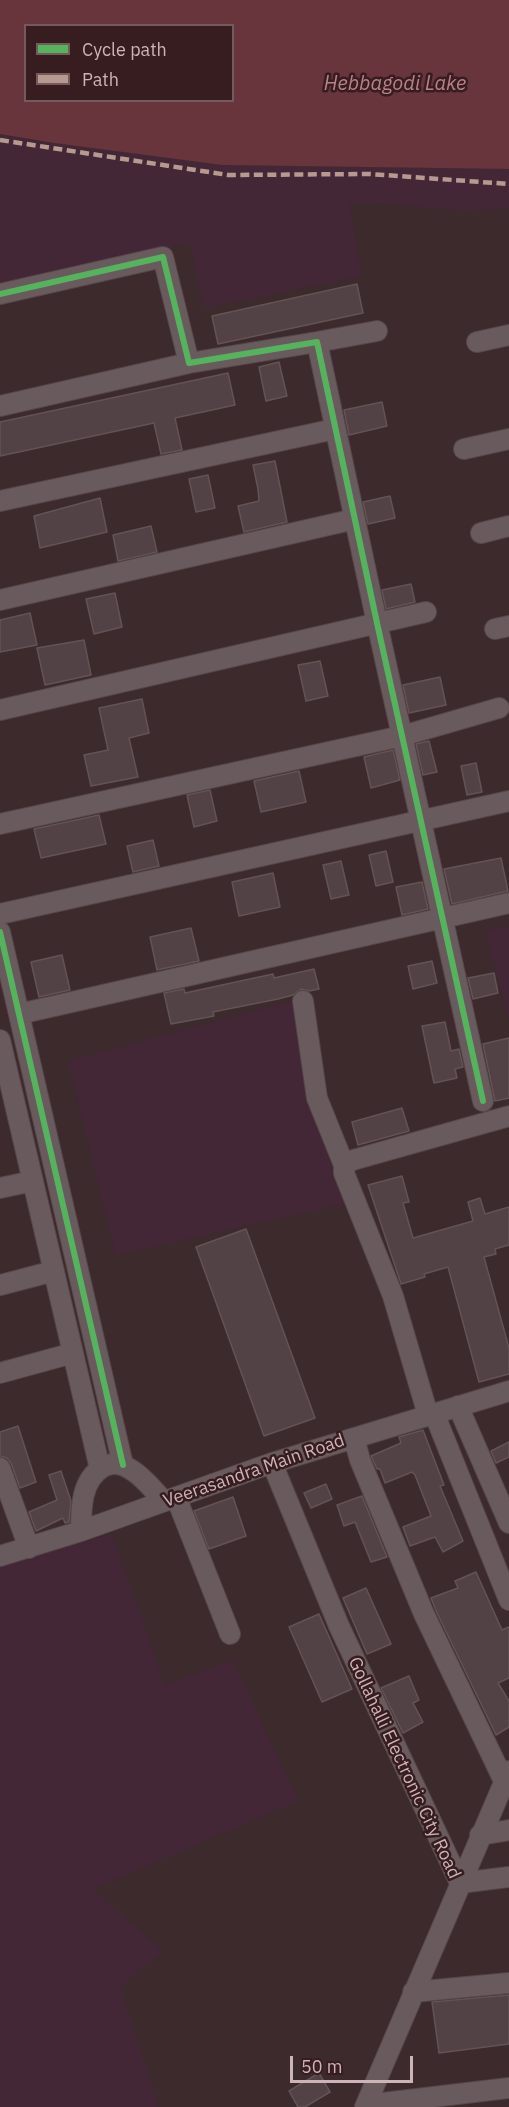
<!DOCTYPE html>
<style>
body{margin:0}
#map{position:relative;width:509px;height:2107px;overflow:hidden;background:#3c2a2d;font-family:"IBM Plex Sans",sans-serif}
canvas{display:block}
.legend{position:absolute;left:24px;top:24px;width:210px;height:78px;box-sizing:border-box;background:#381d20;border:2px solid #745a5c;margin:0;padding:8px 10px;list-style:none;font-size:18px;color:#cdb5b7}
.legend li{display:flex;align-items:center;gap:12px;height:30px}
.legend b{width:30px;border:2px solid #745a5c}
.scale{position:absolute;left:290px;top:2056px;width:123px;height:27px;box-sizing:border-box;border:3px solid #cdb5b7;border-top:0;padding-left:8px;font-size:18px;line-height:21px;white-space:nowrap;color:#cdb5b7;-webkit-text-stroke:4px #381d20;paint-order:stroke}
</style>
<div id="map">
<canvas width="509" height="2107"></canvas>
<ul class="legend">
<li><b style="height:8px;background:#56b35d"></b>Cycle path</li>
<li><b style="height:8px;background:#b69a8f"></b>Path</li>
</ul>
<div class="scale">50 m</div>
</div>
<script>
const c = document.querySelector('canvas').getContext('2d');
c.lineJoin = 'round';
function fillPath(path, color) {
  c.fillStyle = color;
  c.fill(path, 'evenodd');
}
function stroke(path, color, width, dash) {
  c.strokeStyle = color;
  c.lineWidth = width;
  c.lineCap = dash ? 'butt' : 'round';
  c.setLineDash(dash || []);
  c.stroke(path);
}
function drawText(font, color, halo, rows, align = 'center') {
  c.font = font + ' "IBM Plex Sans",sans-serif';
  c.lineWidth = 5;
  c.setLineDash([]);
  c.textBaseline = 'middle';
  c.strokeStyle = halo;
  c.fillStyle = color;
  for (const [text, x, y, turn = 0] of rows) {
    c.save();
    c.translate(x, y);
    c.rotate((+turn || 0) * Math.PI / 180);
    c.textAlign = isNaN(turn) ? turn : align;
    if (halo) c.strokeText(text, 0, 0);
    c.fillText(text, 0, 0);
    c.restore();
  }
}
fillPath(new Path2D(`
 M0 134 54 143 222 165 509 169V208L468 211 380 203 349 204 362 276 204 308 189 242 0 285Z
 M509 926V1019L485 931Z
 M292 1001 310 1099 347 1203 116 1255 68 1061Z
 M112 1534 165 1685 233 1660 298 1801 93 1889 162 1951 120 1987 159 2107H0V1567Z`), '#442737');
fillPath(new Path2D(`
 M0 0H509V169L222 165 54 143 0 134ZM26 26H232V100H26Z`), '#67353b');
const building = new Path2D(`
 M357 284 363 313 218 344 212 316Z
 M279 362 287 396 266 401 259 367Z
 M228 373 235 405 175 418 182 450 161 454 154 423 0 456V422Z
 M382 402 387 426 349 435 344 410Z
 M275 461 287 522 244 532 238 506 259 501 258 489 253 465Z
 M208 475 215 508 196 512 189 479Z
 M390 496 395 518 368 524 363 502Z
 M100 498 107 532 40 548 34 516Z
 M151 526 157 552 118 561 113 535Z
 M411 584 415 602 386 609 382 590Z
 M115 593 122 627 94 634 86 599Z
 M30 613 37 645 0 652V620Z
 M84 640 91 675 45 685 37 648Z
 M320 661 328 696 306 701 298 665Z
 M440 677 446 705 409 713 403 685Z
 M142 699 149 733 129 738 138 777 91 786 84 755 108 750 99 708Z
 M429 741 437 772 423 775 416 744Z
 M393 750 400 780 371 788 364 757Z
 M476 763 482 792 467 795 461 766Z
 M299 771 306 802 261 812 254 781Z
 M210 790 217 821 194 827 187 795Z
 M99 815 106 844 41 858 34 829Z
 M153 840 159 866 133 872 127 846Z
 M386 851 393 882 376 886 369 855Z
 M501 858 508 891 452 904 444 869Z
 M341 861 349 895 331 899 323 865Z
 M273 873 280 907 239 916 232 882Z
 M422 882 428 909 402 915 396 887Z
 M191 928 199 961 157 970 150 937Z
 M62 955 70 990 39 997 31 962Z
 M432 961 437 983 413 989 408 966Z
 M314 969 319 989 309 991 301 989 293 995 278 999 213 1012 214 1016 171 1024 164 993 184 989 185 993 273 974 274 978Z
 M494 973 498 993 473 999 468 978Z
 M445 1022 451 1051 459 1049 463 1067 455 1069 457 1078 434 1083 422 1026Z
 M509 1038V1098L495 1101 483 1044Z
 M402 1108 409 1131 358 1145 352 1122Z
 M402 1176 409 1202 403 1203 413 1238 473 1221 468 1202 480 1198 485 1214 509 1207V1245L495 1249 496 1254 484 1257 509 1348V1374L479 1382 448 1267 424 1274 425 1277 401 1284 368 1185Z
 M246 1229 315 1418 264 1436 196 1247Z
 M18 1426 36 1482 20 1488 11 1463 7 1458 0 1456V1432Z
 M423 1430 444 1485 440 1486 463 1541 443 1552 435 1537 410 1546 403 1527 431 1516 415 1475 412 1472 385 1483 380 1469H377L371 1456 401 1443 399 1437Z
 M509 1442V1457L496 1463 491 1451Z
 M61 1471 71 1501 69 1522 65 1523 63 1518 36 1531 29 1512 57 1500 49 1475Z
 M326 1484 332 1499 311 1508 304 1493Z
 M362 1496 387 1557 371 1562 355 1522 344 1526 337 1505Z
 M233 1497 246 1536 209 1549 194 1511Z
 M476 1572 502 1630 509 1627V1678L498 1683 509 1701V1727L496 1735 437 1613 431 1598 458 1588 455 1581Z
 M366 1588 391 1644 367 1654 343 1598Z
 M319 1614 352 1689 322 1702 289 1627Z
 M409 1676 419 1700 413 1703 423 1722 403 1733 381 1688Z
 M509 1995V2044L439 2053 432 2002Z
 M319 2073 330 2092 305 2107H298L289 2091Z`);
fillPath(building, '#524245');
stroke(building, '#635355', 1.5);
const minor = new Path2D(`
 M0 294 163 257 189 363 317 342 377 623 483 1101
 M317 342 377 331
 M477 342 509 335
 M0 406 189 363
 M464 449 509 439
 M0 501 335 429
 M481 533 509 526
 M0 600 355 519
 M495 629 509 626
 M0 710 426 612
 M0 824 402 736 499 708
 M0 914 509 801
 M0 932 123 1465
 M303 1001 317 1098 344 1165
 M19 1014 509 903
 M0 1040 100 1469
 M0 1188 33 1181
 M0 1285 54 1271
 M0 1373 73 1353
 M458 1406 509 1523
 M434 1413 509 1600
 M428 1415 393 1296 344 1173V1165L353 1160 509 1116
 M354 1438 360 1460 424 1614 504 1781
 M272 1463 339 1626 460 1883
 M0 1468 29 1548
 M176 1497 230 1634
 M81 1531C81 1508 81 1480 103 1467 112 1462 121 1463 130 1469 143 1476 153 1490 164 1501
 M0 1556 81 1531 272 1463 509 1391
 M480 1835 509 1830
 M460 1883 509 1877
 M413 1992 509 1983
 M366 2105 509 2088
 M365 2107 509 1771`);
stroke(minor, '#554749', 22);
stroke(minor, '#695b5d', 20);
stroke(new Path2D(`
 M0 140 228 175 370 174 509 184`), '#b69a8f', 4.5, [9, 4.5]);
stroke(new Path2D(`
 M0 294 163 257 189 363 317 342 377 623 483 1101
 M0 932 123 1465`), '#56b35d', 6);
drawText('18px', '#cdb5b7', '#381d20', [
 ["Veerasandra Main Road",254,1471,-19],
 ["Gollahalli Electronic City Road",404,1768,65]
]);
drawText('italic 20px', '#bb8189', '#381d20', [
 ["Hebbagodi Lake",395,84]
]);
</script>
